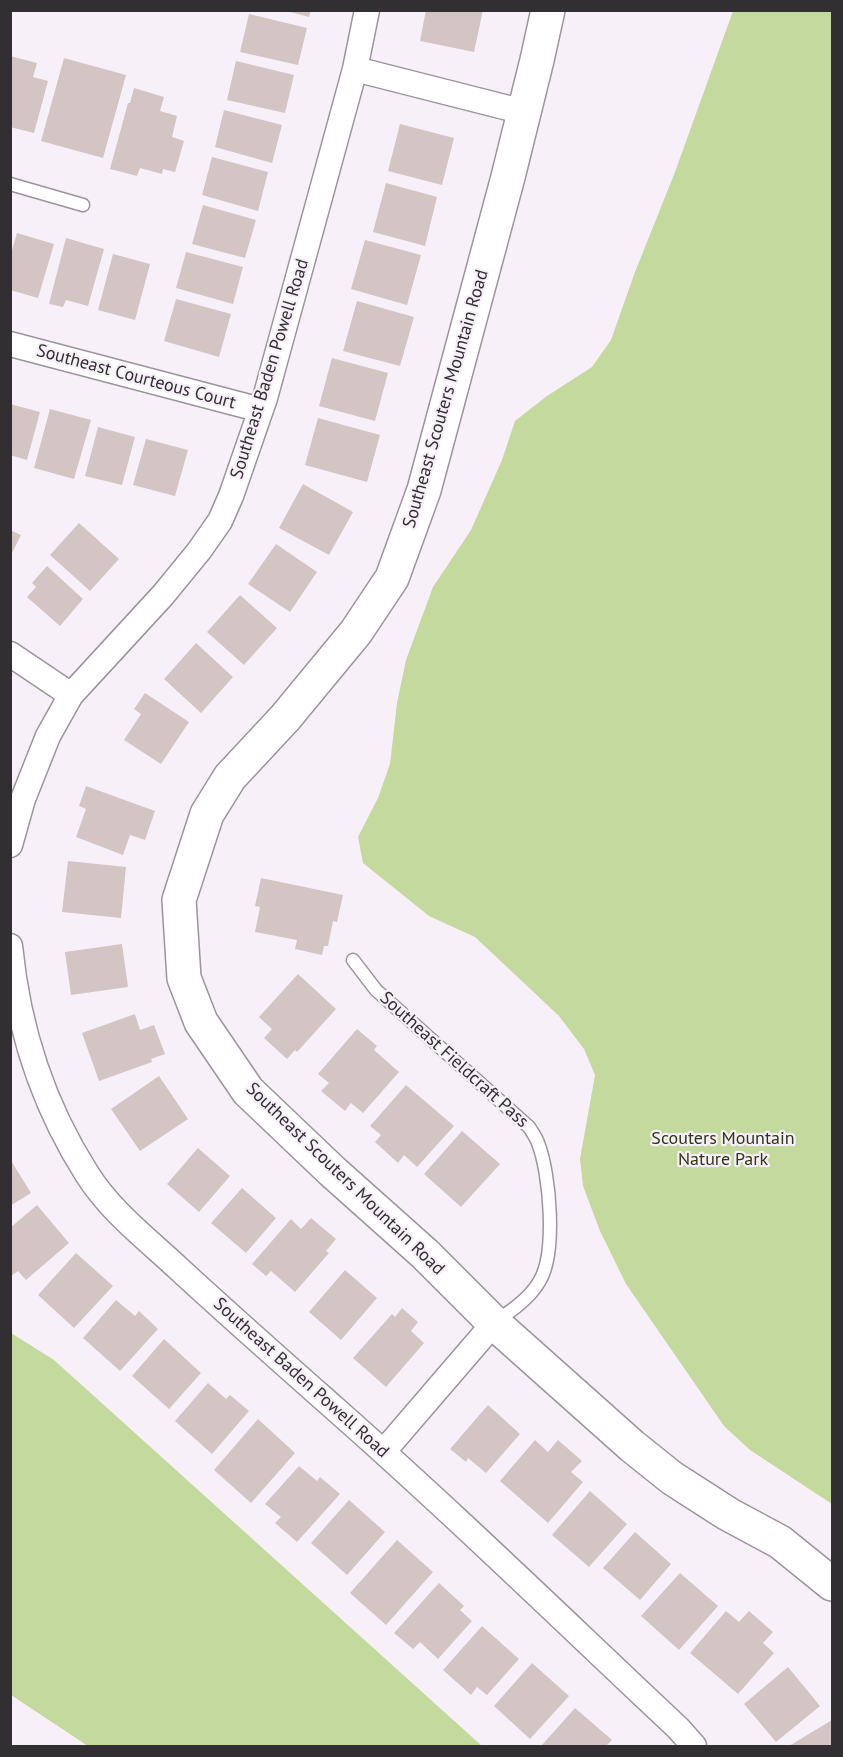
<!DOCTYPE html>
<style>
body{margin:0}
#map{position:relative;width:843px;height:1757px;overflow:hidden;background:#f8f0f8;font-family:"PT Sans",sans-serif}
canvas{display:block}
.frame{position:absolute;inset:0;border:12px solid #322f32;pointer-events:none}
</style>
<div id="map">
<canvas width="843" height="1757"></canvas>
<div class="frame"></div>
</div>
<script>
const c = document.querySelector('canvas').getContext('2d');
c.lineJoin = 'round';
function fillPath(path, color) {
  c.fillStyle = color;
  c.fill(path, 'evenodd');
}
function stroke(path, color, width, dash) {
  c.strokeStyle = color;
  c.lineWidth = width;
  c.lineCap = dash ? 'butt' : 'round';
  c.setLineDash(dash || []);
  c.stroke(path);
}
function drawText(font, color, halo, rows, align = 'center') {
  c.font = font + ' "PT Sans",sans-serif';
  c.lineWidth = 4.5;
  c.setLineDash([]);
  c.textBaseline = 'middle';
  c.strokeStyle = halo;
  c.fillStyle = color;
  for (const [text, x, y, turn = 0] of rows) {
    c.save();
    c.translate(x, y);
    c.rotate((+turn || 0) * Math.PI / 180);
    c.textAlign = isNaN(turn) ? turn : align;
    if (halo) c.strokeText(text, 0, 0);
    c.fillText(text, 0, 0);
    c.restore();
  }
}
fillPath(new Path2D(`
 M733 11H832V1504L750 1450 724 1426 626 1284 600 1231 583 1186 580 1159 595 1075 584 1049 559 1016 475 937 429 916 363 863 358 837 378 798 390 764 397 703 406 660 433 587 471 530 502 460 515 421 547 396 592 367 611 340 635 272 675 172Z
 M11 1333 54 1360 482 1746H88L11 1695Z`), '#c3d99d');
fillPath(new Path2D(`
 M283 10H311L309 17Z
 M426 10H483L474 52 420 41Z
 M249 14 307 28 298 65 240 52Z
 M10 56 37 63 33 77 48 81 34 133 10 127Z
 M64 58 126 75 103 158 41 141Z
 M236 61 294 75 285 113 227 100Z
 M134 88 164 97 160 111 177 116 172 137 184 141 175 172 163 169 162 174 140 168 137 176 110 169 128 103H130Z
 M224 110 282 125 272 163 215 147Z
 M400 124 454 138 442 185 388 171Z
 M212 157 268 172 258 211 202 195Z
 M386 183 437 197 425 246 373 232Z
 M203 205 256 220 245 258 192 244Z
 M17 233 54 244 38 298 10 290V257Z
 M66 238 104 249 88 306 66 300 63 307 49 304Z
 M365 240 421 255 407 305 351 289Z
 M186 252 243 267 233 304 176 288Z
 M113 254 150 264 135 320 98 310Z
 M176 299 231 314 219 357 164 341Z
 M357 301 414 317 400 366 343 351Z
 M332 358 388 373 375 421 319 406Z
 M10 404 40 412 27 460 10 455Z
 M50 409 91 420 74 479 34 468Z
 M318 418 380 435 367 482 305 465Z
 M98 427 135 437 122 485 85 476Z
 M146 439 188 450 175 496 133 485Z
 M303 484 353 512 329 555 279 528Z
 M79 523 119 559 90 591 50 555Z
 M10 530 21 535 10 557Z
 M276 544 317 572 290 612 248 584Z
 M47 566 83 599 60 626 27 597 36 587 32 583Z
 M240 595 277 628 244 665 207 632Z
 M196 643 233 677 201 713 164 679Z
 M145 693 189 722 161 764 124 740 141 714 134 709Z
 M86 786 155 811 145 840 130 835 123 855 76 837 86 809 79 806Z
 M68 861 126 867 121 918 62 912Z
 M261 878 343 895 337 922 333 921 328 946H324L322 955 295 949 297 940 255 932 260 907 255 906Z
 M122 944 128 987 71 995 65 952Z
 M298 974 336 1009 297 1052 295 1050 287 1059 264 1038 272 1029 259 1017Z
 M135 1014 140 1030 154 1025 165 1054 151 1059 152 1062 99 1081 82 1033Z
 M357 1029 377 1046 374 1050 399 1072 363 1113 351 1103 345 1111 321 1091 329 1083 318 1074Z
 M159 1076 188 1119 140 1151 111 1109Z
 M406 1085 454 1126 417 1167 404 1155 398 1163 375 1142 381 1135 370 1126Z
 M462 1131 500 1164 461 1207 424 1174Z
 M198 1148 230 1176 199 1212 167 1184Z
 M10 1159 31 1193 10 1206Z
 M242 1188 276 1218 246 1253 211 1223Z
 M37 1205 69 1243 26 1280 18 1271 10 1277V1228Z
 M311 1218 336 1239 326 1251 329 1253 295 1292 271 1271 266 1276 252 1264 291 1219 301 1229Z
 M76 1253 113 1286 74 1328 38 1295Z
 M345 1270 377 1298 341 1340 309 1312Z
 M116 1300 135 1316 139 1311 158 1329 120 1371 83 1338Z
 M402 1308 418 1322 411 1331 424 1343 386 1387 353 1358 392 1314 395 1317Z
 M164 1339 201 1373 169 1409 132 1376Z
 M208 1383 226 1399 230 1395 249 1411 212 1454 175 1421Z
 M488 1405 520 1434 486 1473 468 1458 466 1462 450 1449Z
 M258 1419 295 1453 251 1503 214 1470Z
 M535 1440 548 1452 558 1440 582 1461 571 1472 583 1482 548 1523 500 1481Z
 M299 1466 317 1481 320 1477 340 1494 297 1542 275 1523 281 1517 265 1504Z
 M590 1491 627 1524 589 1567 552 1535Z
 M349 1500 385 1532 347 1575 311 1543Z
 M635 1532 671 1564 640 1600 603 1568Z
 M397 1540 433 1572 386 1625 350 1593Z
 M680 1573 718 1606 679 1650 641 1616Z
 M439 1583 464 1606 460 1610 472 1621 438 1659 420 1642 413 1649 394 1633Z
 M726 1611 739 1622 749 1611 773 1632 763 1643 774 1653 738 1694 690 1653Z
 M482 1626 519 1659 487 1695 477 1687 471 1695 443 1670Z
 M532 1663 569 1696 530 1739 494 1706Z
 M788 1667 820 1706 776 1742 744 1704Z
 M575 1708 612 1740 606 1746 542 1745Z
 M832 1720V1746H789Z`), '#d2c5c4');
const lane = new Path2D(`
 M10 184 83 205
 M353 960 376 990 529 1127C532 1132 536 1137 538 1143 550 1173 557 1254 539 1282 529 1299 511 1311 495 1322`);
const street = new Path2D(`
 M355 69 524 112
 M10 344 261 410
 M10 654 71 695
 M10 845 23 799 48 736 71 695 163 595 199 551 220 521 231 496 265 398 355 69 367 10
 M10 946C18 1028 43 1105 87 1174 111 1212 147 1239 179 1269 230 1316 281 1361 333 1407 451 1511 563 1620 678 1728L694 1746
 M384 1451 494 1323`);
const secondary = new Path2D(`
 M548 10 537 60 508 177 424 490 392 578 356 632 285 718 230 777 207 814 179 900 184 978 201 1022 248 1091 332 1171 425 1254 494 1323 632 1446 672 1478 728 1514 780 1542 832 1584`);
stroke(lane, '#9c949b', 15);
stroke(street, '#9c949b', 27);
stroke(secondary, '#9c949b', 36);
stroke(lane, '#fff', 12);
stroke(street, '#fff', 24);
stroke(secondary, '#fff', 33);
drawText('18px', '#322f32', '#f8f0f8', [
 ["Southeast Baden Powell Road",270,369,-73],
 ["Southeast Courteous Court",136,377,15],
 ["Southeast Scouters Mountain Road",446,399,-74],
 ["Southeast Fieldcraft Pass",454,1060,42],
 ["Southeast Scouters Mountain Road",345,1179,44],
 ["Southeast Baden Powell Road",301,1378,42]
]);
drawText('18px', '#2b3613', '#f8f0f8', [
 ["Scouters Mountain",723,1139],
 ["Nature Park",723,1160]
]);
</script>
